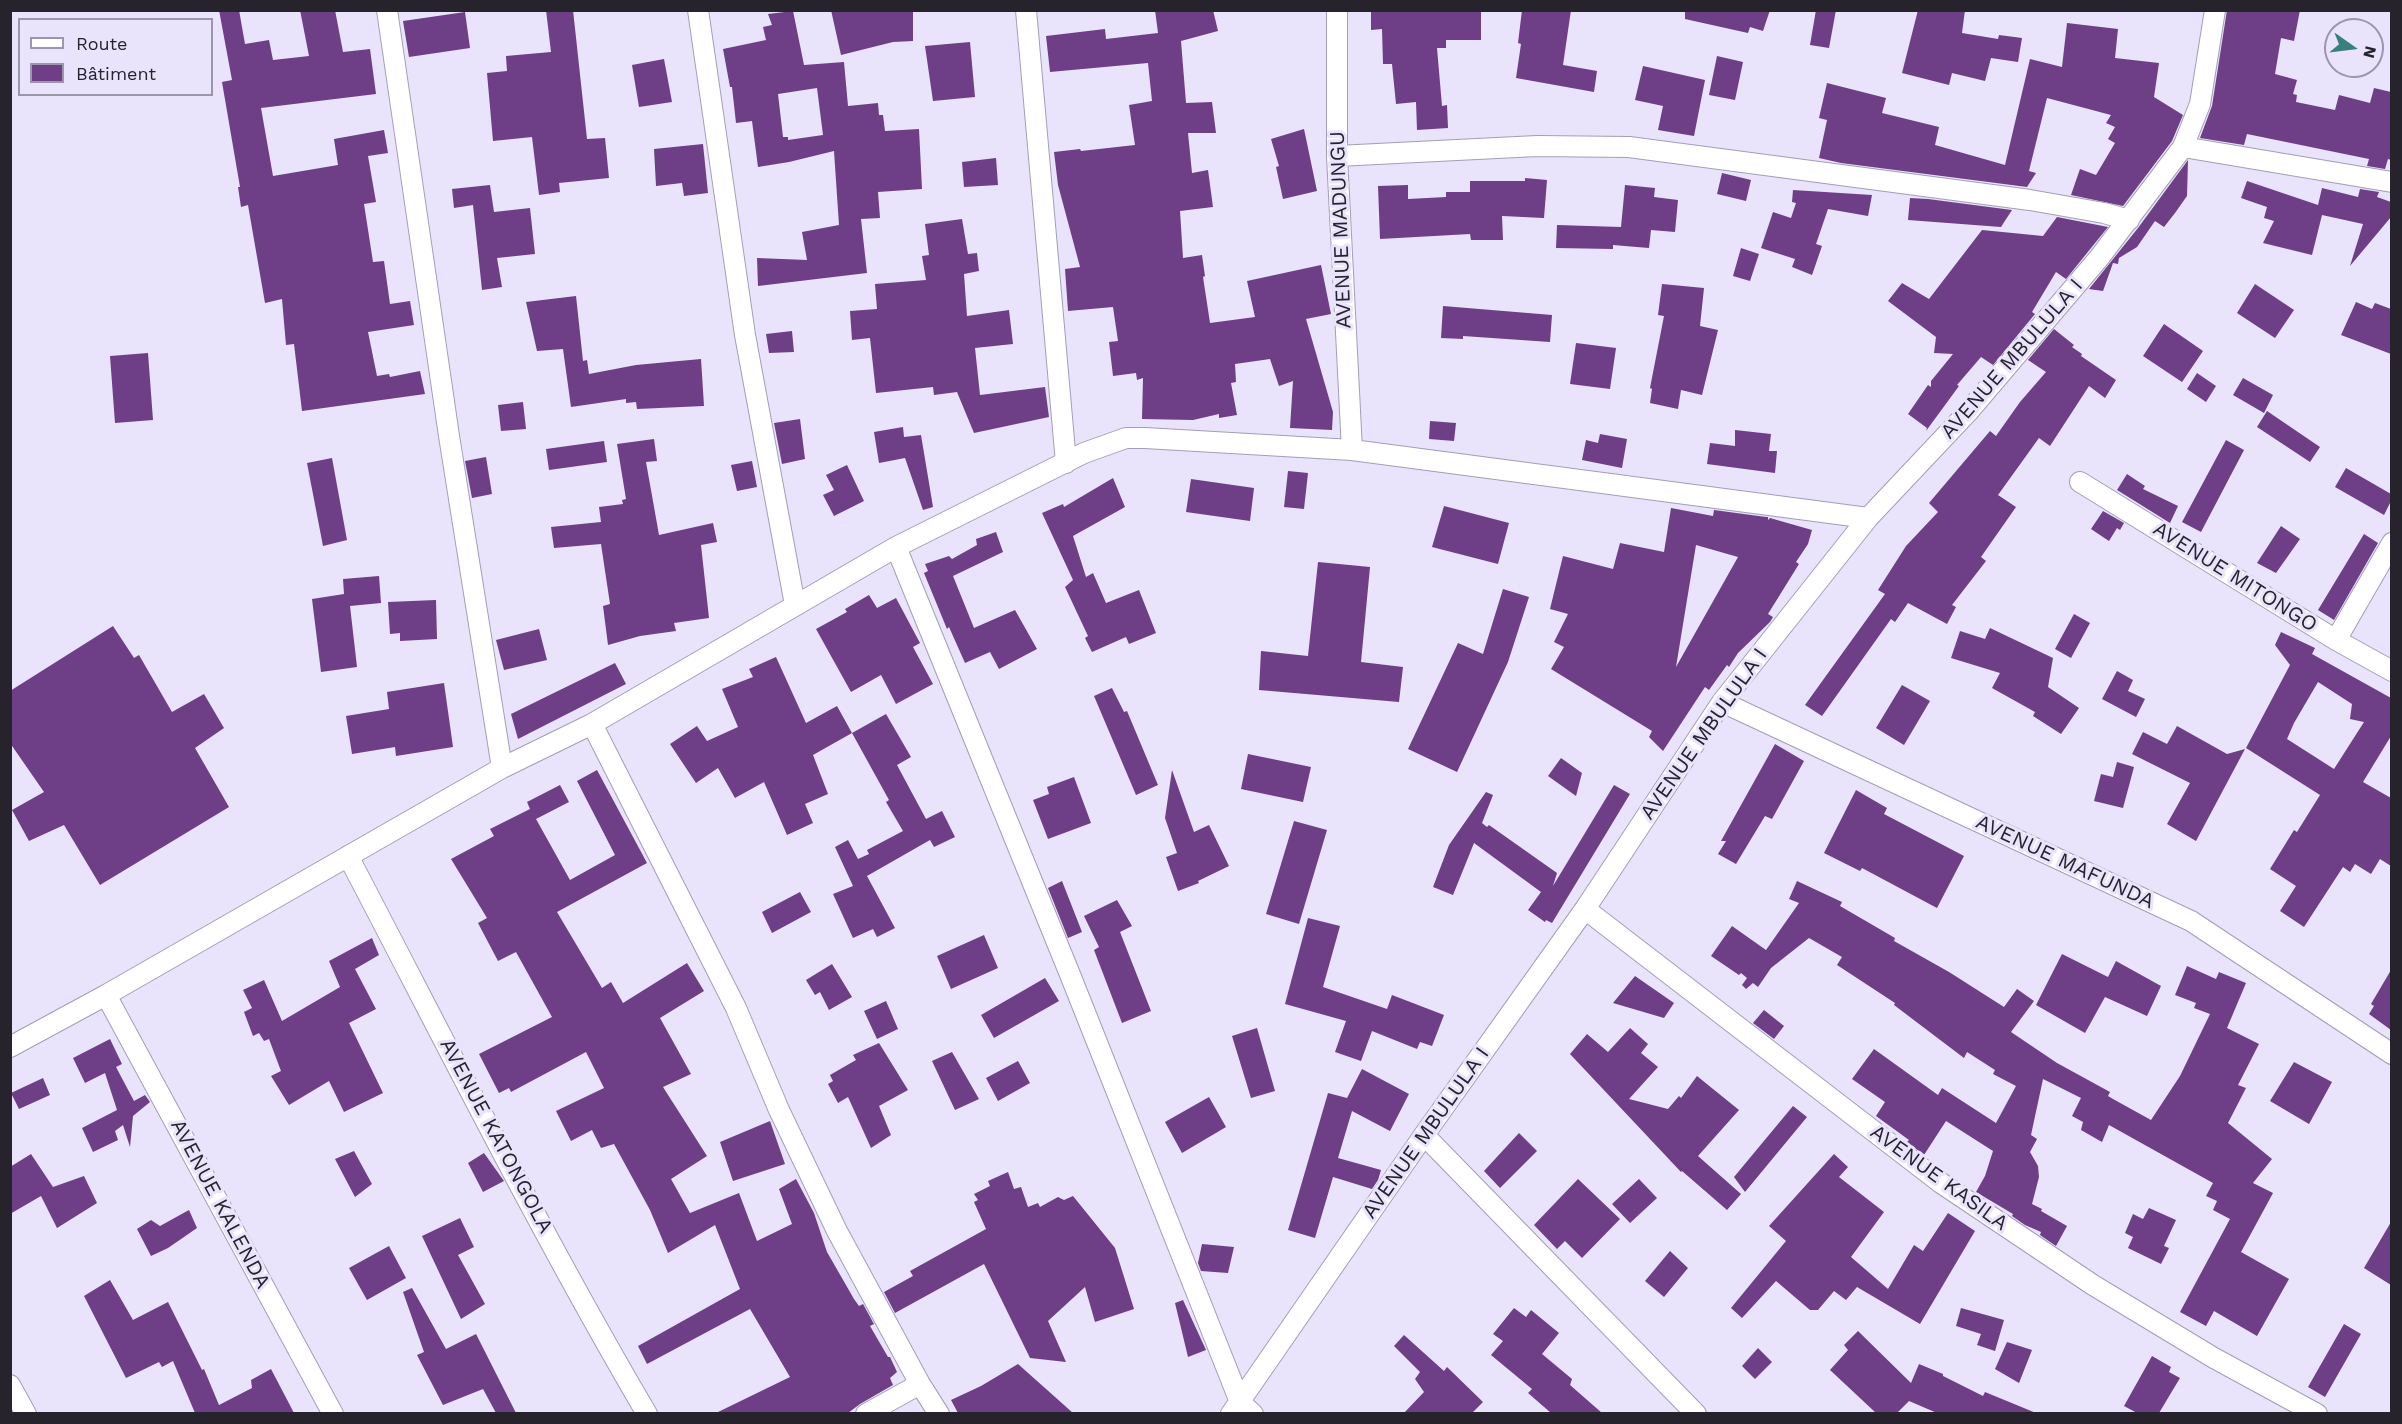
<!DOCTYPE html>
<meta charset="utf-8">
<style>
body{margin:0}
#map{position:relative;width:2402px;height:1424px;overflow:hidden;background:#e9e3fc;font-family:"Work Sans",sans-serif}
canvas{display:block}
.frame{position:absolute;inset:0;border:12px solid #26232d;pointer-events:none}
.legend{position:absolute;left:18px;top:18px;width:195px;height:78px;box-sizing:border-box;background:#e9e3fc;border:2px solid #9b96a9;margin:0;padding:8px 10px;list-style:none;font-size:18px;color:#26232d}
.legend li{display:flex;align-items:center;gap:12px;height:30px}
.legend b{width:30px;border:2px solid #9b96a9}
.north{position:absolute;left:2324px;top:18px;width:60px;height:60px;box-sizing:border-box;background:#e9e3fc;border:2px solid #9b96a9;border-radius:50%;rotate:104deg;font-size:16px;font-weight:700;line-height:24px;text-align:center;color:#26232d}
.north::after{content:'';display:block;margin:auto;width:21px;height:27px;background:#38807d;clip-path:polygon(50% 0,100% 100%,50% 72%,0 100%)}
</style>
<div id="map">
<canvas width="2402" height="1424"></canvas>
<div class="frame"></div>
<ul class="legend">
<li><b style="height:8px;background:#fff"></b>Route</li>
<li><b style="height:16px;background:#6e3e86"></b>Bâtiment</li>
</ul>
<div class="north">N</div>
</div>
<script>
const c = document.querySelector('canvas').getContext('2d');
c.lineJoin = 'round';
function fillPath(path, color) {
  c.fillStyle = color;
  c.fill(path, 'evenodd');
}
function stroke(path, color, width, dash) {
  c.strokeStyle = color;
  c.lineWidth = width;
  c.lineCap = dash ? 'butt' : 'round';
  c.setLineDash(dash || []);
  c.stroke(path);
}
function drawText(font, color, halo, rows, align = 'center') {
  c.font = font + ' "Work Sans",sans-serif';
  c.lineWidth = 6;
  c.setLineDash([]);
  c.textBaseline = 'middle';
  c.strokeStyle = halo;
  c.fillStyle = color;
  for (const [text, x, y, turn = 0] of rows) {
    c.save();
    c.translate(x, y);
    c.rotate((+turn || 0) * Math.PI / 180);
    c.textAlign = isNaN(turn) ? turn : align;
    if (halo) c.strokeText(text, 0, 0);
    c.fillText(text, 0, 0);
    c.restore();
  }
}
fillPath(new Path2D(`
 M219 10H239L245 44 269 40 273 60 309 56 300 10H335L343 52 370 49 376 94 261 108 273 176 338 165 334 139 384 130 388 153 368 156 376 202 364 204 373 262 384 261 390 304 410 301 414 325 368 332 377 376 389 374 390 377 420 371 425 394 302 411 294 344 286 345 282 299 265 303 248 205 241 207 238 187H240L222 82 232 80Z
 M546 10H573L587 139 605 138 609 178 559 183 560 192 539 195 532 137 493 141 487 73 507 71 506 56 551 52Z
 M831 10H913V41L893 42 841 55Z
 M1155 10H1213L1218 31 1181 41 1186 103 1212 102 1216 133H1188L1192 173 1208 170 1213 207 1180 211 1183 258 1202 255 1205 276 1203 277 1210 323 1255 317 1247 281 1321 265 1331 314 1306 319 1333 412 1332 430 1290 428 1293 381 1279 386 1270 359 1235 364 1236 382 1231 383 1237 415 1219 418V414L1193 420 1142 419 1143 378 1137 380 1136 373 1113 376 1109 342 1118 341 1113 307 1068 311 1065 269 1080 267 1058 185 1054 152 1080 149 1081 151 1135 145 1129 105 1152 101 1148 63 1050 72 1046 36 1105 29 1106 39 1158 33Z
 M1371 10H1481V40H1446V48H1437L1442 106 1447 105 1448 128 1417 130 1416 102 1396 104 1392 64H1383L1382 29 1371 30Z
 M1522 10H1571L1563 65 1597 71 1594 92 1516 78 1521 44 1518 43Z
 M1685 10H1770L1763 31 1750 27 1748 33 1685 19Z
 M1816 10H1836L1829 48 1810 45Z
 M1918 10H1965L1962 33 1998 39 1999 35 2022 38 2018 62 1991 58 1985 81 1952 73 1949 85 1902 73Z
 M2227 10H2300L2294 41 2281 38 2275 74 2297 80 2293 94 2297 95 2296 102 2335 110 2339 95 2370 103 2374 88 2391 92V160L2388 159 2385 169 2367 166 2369 159 2247 134 2244 145 2200 138 2212 106Z
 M793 11 804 65 844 62 848 106 878 103 879 115H883L885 131 919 129 922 189 878 192 880 218 861 219 867 273 758 286 757 258 807 260 802 232 839 225 834 151 789 162 758 167 752 121 736 123 732 87H730L723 49 766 40 763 27 772 25 768 14ZM817 88 823 135 788 140V137H783L778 94Z
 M465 12 470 48 409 57 403 21Z
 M2067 23 2118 29 2115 58 2159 63 2154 97 2183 115 2172 141 2123 206 2071 195 2080 169 2096 175 2115 143 2108 139 2115 127 2106 123 2111 115 2047 98 2029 171 2036 173 2027 187 1841 163 1819 158 1827 120 1819 118 1827 83 1886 98 1882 113 1939 127 1935 145 2005 165 2030 59 2062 67Z
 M970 42 975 97 933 101 925 46Z
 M1717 56 1743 62 1735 100 1709 95Z
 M664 59 672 102 639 107 632 65Z
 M1643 66 1705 80 1694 136 1658 130 1663 106 1635 100Z
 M1304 129 1317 191 1283 199 1276 167 1279 166 1271 139Z
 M703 144 708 193 684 196 682 183 656 186 654 149Z
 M996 158 998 185 964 187 962 162Z
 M2188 160 2187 196 2175 213 2164 227 2155 221 2137 247 2119 258 2118 264 2113 263 2103 291 2089 289 2138 228Z
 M1722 173 1751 180 1746 201 1717 194Z
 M1525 178 1547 180 1544 218 1502 216 1503 240H1471L1470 234 1380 239 1378 186 1408 185V199L1446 197V192H1470V181H1525Z
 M2247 181 2318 205 2322 188 2358 197 2360 189 2379 192 2377 197 2391 202V217L2350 266 2363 224 2322 215 2312 255 2263 243 2274 221 2264 218 2267 207 2241 198Z
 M490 185 494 212 530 208 535 254 497 258 502 287 482 290 473 205 454 208 452 189Z
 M1625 185 1655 188 1654 197 1678 200 1675 232 1651 230 1649 248 1613 245V249L1556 248 1557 225 1621 227Z
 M1793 190 1872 195 1868 216 1828 209 1816 244 1822 246 1812 275 1792 267 1795 259 1761 248 1773 212 1791 218 1796 203 1792 202Z
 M1910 198 1928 199 2012 210 2001 227 1908 220Z
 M2057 217 2108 227 2066 279 2056 272 2032 312 2035 314 1993 365 1981 357 1957 385 1959 386 1926 431 1927 428 1908 414 1928 385 1931 387V381L1953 354 1934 353 1936 337 1888 301 1902 283 1929 299 1982 230 2043 236Z
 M962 219 968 254 977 253 979 271 964 274 967 316 1009 310 1013 344 975 348 980 395 1045 387 1049 417 974 433 957 392 934 395 933 387 876 393 870 338 852 340 850 311 877 309 875 284 926 280 922 256 929 255 925 224Z
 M1741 248 1759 254 1750 281 1733 276Z
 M1662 284 1704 288 1700 326 1718 330 1702 395 1681 390 1678 409 1650 403 1652 389 1650 388 1664 316 1658 315Z
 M2255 284 2294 310 2275 338 2237 313Z
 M576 296 583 361 587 360 589 374 636 365 701 359 704 406 637 409 636 402 626 403V399L571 407 563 349 537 351 526 302Z
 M2356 302 2372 309 2375 303 2391 309V354L2341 335Z
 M1443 306 1552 315 1550 342 1463 336V339L1441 338Z
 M2164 324 2203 351 2182 382 2143 356Z
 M2054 329 2074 345 2072 347 2082 354 2081 356 2116 380 2105 398 2089 386 2050 446 2039 438 1998 495 2016 507 1981 557 1986 561 1952 605 1956 607 1947 624 1908 603 1895 622 1891 619 1822 716 1805 705 1885 594 1878 590 1906 546 1938 512 1929 503 1990 431 1996 436 2020 402 2046 372 2028 360Z
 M792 331 794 352 769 353 766 334Z
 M1576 343 1616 348 1610 389 1570 384Z
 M148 353 153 420 115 423 110 356Z
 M2197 373 2216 386 2206 402 2187 389Z
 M2243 378 2273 395 2264 413 2233 395Z
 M523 402 526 429 501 431 498 405Z
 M2267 411 2320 447 2310 462 2257 427Z
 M800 419 805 459 782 464 774 423Z
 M1430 421 1456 423 1454 441 1429 439Z
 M903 427 904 437 921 435 933 507 923 510 905 458 879 463 874 432Z
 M1735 430 1771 434 1769 451H1777L1775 473 1707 464 1710 443 1735 446Z
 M1600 434 1627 439 1622 468 1582 460 1586 440 1598 443Z
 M654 439 657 461 646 462 659 535 713 523 717 542 701 545 709 618 674 623 676 631 640 636 608 645 603 606 610 604 601 544 554 548 551 527 601 522 599 507 623 504 622 500 626 499 617 444Z
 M2226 440 2244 450 2201 532 2182 522Z
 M604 441 607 462 549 470 546 449Z
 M486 457 492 494 472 498 465 461Z
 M332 458 347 540 323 546 307 463Z
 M752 461 757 487 737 491 731 465Z
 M847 465 864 501 834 516 823 495 834 490 826 475Z
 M2346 468 2391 494V501L2384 515 2335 487Z
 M1288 471 1308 473 1304 509 1284 507Z
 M2127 474 2145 486 2143 489 2178 506 2170 523 2117 490Z
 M1113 478 1125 507 1073 536 1086 577 1093 573 1106 603 1139 590 1156 633 1129 644 1126 637 1092 652 1085 638 1088 636 1065 587 1073 580 1042 513 1063 504 1064 507Z
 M1191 479 1254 488 1250 521 1186 512Z
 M1444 506 1509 523 1498 564 1432 547Z
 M1671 508 1713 516 1714 510 1766 517H1768V520L1770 518 1812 530 1808 544 1796 562 1799 564 1768 614 1773 617 1770 622 1738 653 1729 667 1727 665 1709 690 1705 687 1663 751 1649 737 1652 731 1551 669 1564 647 1554 642 1568 614 1550 609 1563 556 1613 569 1620 543 1664 552ZM1696 545 1738 557 1676 667Z
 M2103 511 2124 523 2120 530 2117 528 2109 541 2091 529Z
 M2281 526 2300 539 2276 573 2257 563Z
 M996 532 1003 552 953 576 974 628 1015 610 1037 649 999 669 990 652 965 663 949 627 947 629 924 573 928 571 925 564 949 556 952 559 977 545 976 539Z
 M2364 534 2378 543 2334 620 2318 610Z
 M1318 562 1370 567 1361 662 1403 667 1399 702 1259 690 1261 651 1308 656Z
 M379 576 381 603 350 606 357 667 321 672 312 599 344 594 343 579Z
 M1503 589 1529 597 1508 662 1457 772 1408 749 1458 643 1483 654Z
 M869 595 877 608 896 598 920 643 913 647 933 684 896 704 881 675 851 692 816 629 847 612 845 609Z
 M436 600 437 639 400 641V633L390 634 388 602Z
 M2074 614 2090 623 2071 658 2055 649Z
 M113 626 134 658 139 655 172 712 204 694 224 728 195 748 229 807 100 885 64 825 29 841 12 810 44 792 10 743V691Z
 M1990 628 2053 658 2048 687 2079 708 2061 734 2033 716 2035 712 1992 688 2000 673 1951 658 1960 631 1985 639Z
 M539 629 547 660 504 670 496 640Z
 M2281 632 2315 648 2312 654 2391 698V736L2363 782 2391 798V866L2380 859 2371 874 2355 864 2350 872 2343 867 2304 927 2280 911 2296 886 2270 869 2294 830 2297 832 2320 795 2246 748 2290 665 2275 645ZM2318 682 2352 704 2350 719 2364 722 2334 769 2287 739 2294 723Z
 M776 657 806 723 837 706 852 733 813 755 828 794 805 804 813 823 787 835 764 782 735 798 718 768 696 783 670 744 697 726 707 741 738 727 722 689 753 677 749 669Z
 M615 663 626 684 518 739 511 714Z
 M2117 671 2133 680 2128 691 2145 699 2136 717 2102 699Z
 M444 683 453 747 396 756 395 747 352 754 346 716 389 709 387 692Z
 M1902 685 1930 701 1904 745 1876 728Z
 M1112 688 1124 712 1127 711 1158 785 1136 795 1094 696Z
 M886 714 911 757 897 765 926 819 942 811 955 837 934 847 930 840 867 876 895 928 877 937 873 929 853 938 833 894 853 886 835 847 848 840 858 859 869 854 867 850 903 831 886 802 889 800 852 733Z
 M2177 726 2227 754 2245 749 2196 841 2167 824 2190 783 2132 754 2143 732 2167 744Z
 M1775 744 1804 761 1772 819 1765 816 1736 864 1718 854 1726 841H1721Z
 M1248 754 1311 767 1303 802 1241 789Z
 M1561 758 1582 773 1576 796 1548 776Z
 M2117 762 2134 767 2123 808 2094 801 2101 774 2113 777Z
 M597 770 647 863 557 912 602 988 611 982 623 1003 687 963 704 991 660 1018 691 1074 663 1087 707 1156 671 1179 690 1213 739 1193 757 1241 792 1224 779 1189 796 1179 814 1213 827 1252 854 1299 859 1306 863 1304 874 1324 870 1326 888 1357H890L897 1372 890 1378 893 1385 860 1404 848 1413H716L790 1377 750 1309 647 1364 638 1346 740 1289 715 1225 668 1253 650 1210 614 1144 601 1148 592 1130 571 1141 556 1111 604 1088 586 1052 511 1092 509 1088 499 1093 479 1054 552 1017 516 952 498 961 478 923 487 918 451 859 494 836 490 829 530 809 527 802 560 785 569 802 536 819 570 880 615 855 577 781Z
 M1172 770 1194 832 1209 825 1229 866 1198 881 1199 883 1178 891 1166 857 1177 853 1165 818Z
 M1074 777 1091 823 1048 839 1033 800 1049 794 1047 787Z
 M1614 785 1630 794 1552 923 1546 920 1545 922 1528 910 1541 892 1474 843 1453 895 1433 887 1449 845 1486 792 1493 795 1482 823 1487 827 1489 825 1557 873 1553 886Z
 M1856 790 1887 808 1884 814 1964 856 1937 908 1862 868 1860 871 1824 853Z
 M1294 821 1327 830 1299 924 1266 914Z
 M1062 881 1082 932 1068 938 1048 888Z
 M1797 881 1842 902 1840 906 1895 938 1894 941 1949 972 2004 1007 2017 989 2034 1001 2011 1032 2057 1063 2110 1092 2108 1096 2113 1099 2151 1120 2180 1076 2210 1014 2194 1008 2196 1003 2175 995 2187 966 2216 979 2219 972 2246 983 2227 1028 2259 1044 2238 1085 2246 1088 2228 1123 2272 1159 2253 1183 2273 1193 2241 1252 2289 1279 2257 1336 2214 1311 2206 1326 2180 1312 2230 1219 2213 1210 2217 1201 2206 1196 2213 1183 2109 1125 2102 1142 2081 1130 2083 1122 2072 1116 2081 1098 2043 1079 2031 1135 2037 1139 2030 1152 2038 1166 2039 1177 2032 1204 2042 1209 2041 1211 2067 1226 2056 1246 2040 1235 2041 1232 2025 1225 2012 1216 2013 1214 1976 1192 1985 1176 1993 1151 1946 1121 1924 1155 1907 1142 1909 1140 1876 1116 1885 1102 1852 1079 1874 1049 1938 1095 1942 1088 1996 1123 2016 1086 1993 1074 1995 1070 1967 1052 1964 1058 1894 1005 1895 1003 1837 965 1842 957 1809 938 1771 968 1758 987 1753 983 1746 989 1742 985 1747 978 1741 973 1739 975 1711 956 1732 926 1766 950 1799 903 1789 899Z
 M800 892 811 912 772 933 762 912Z
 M1117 900 1132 926 1120 932 1151 1011 1122 1023 1094 950 1099 947 1084 916Z
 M1308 918 1340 926 1323 987 1387 1009 1392 995 1444 1015 1432 1046 1420 1042 1417 1049 1372 1031 1361 1061 1335 1052 1346 1021 1285 1004Z
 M984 935 998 968 951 989 937 956Z
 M372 938 379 955 355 969 376 1009 349 1023 383 1093 344 1112 329 1081 289 1105 271 1076 281 1071 269 1039 264 1041 259 1033 253 1036 244 1012 252 1008 243 990 264 980 282 1021 340 987 329 961Z
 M2062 954 2108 977 2116 961 2161 986 2147 1016 2105 997 2085 1033 2036 1005Z
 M832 964 852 997 829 1010 820 992 815 995 806 980Z
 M2391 970V1030L2369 1014 2374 1006 2371 1004Z
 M1635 976 1674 1003 1664 1018 1613 1003Z
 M1045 978 1059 1001 994 1038 981 1015Z
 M886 1001 898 1029 877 1039 864 1011Z
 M1764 1010 1784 1026 1774 1039 1753 1023Z
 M1257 1028 1275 1091 1251 1098 1232 1036Z
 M1630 1028 1648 1044 1641 1053 1658 1067 1629 1099 1668 1109 1679 1096 1681 1098 1697 1076 1739 1110 1698 1156 1741 1194 1727 1210 1682 1171 1681 1172 1570 1054 1587 1034 1608 1052Z
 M110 1039 122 1064 116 1067 134 1101 145 1095 150 1102 133 1116 130 1147 123 1125 115 1131 118 1140 93 1152 82 1128 117 1110 105 1073 85 1083 73 1058Z
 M879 1043 908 1090 879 1106 891 1135 871 1148 848 1097 838 1103 828 1084 833 1081 830 1075 856 1060 853 1055Z
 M952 1052 979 1099 955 1110 932 1061Z
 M1018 1061 1030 1083 998 1101 986 1078Z
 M2294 1062 2332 1082 2309 1124 2270 1101Z
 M1362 1069 1409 1094 1390 1131 1352 1111 1338 1158 1381 1170 1378 1180 1372 1189 1333 1177 1315 1238 1288 1230 1328 1093 1347 1098Z
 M43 1078 50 1095 19 1109 11 1093Z
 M1209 1097 1226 1127 1182 1153 1165 1122Z
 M1793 1106 1807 1117 1745 1192 1734 1177Z
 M770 1121 785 1164 733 1181 720 1142Z
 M1519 1133 1537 1151 1500 1188 1484 1171Z
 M354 1151 372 1184 355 1197 335 1159Z
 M484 1153 504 1181 483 1192 468 1163Z
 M31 1154 53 1187 84 1176 97 1203 57 1228 41 1196 10 1214V1167Z
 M1834 1154 1848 1167 1839 1177 1884 1212 1851 1257 1888 1289 1914 1245 1923 1251 1948 1213 1975 1231 1920 1324 1857 1287 1846 1300 1834 1291 1818 1310H1810L1776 1281 1742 1318 1731 1308 1786 1241 1769 1226Z
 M1008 1172 1014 1189 1021 1187 1028 1207 1038 1203 1040 1207 1058 1197 1064 1200 1073 1196 1115 1248 1134 1309 1095 1322 1085 1287 1048 1321 1066 1362 1030 1358 984 1264 895 1313 884 1292 913 1276 910 1271 986 1229 974 1202 978 1200 974 1194 990 1186 988 1181Z
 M1578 1179 1620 1219 1582 1258 1565 1241 1557 1249 1534 1225Z
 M1639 1179 1657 1198 1630 1223 1612 1204Z
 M2149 1208 2176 1220 2164 1246 2169 1248 2161 1264 2128 1248 2133 1237 2125 1233 2133 1214 2143 1219Z
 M189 1210 197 1228 168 1248 151 1256 137 1229 151 1220 160 1226Z
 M460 1218 474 1247 458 1255 485 1304 461 1319 422 1236Z
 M2391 1222V1285L2364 1268Z
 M1202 1244 1234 1247 1228 1273 1201 1271 1198 1263Z
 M389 1246 406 1278 367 1300 349 1268Z
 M1670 1251 1688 1268 1664 1297 1645 1281Z
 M110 1280 133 1320 168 1302 202 1370 204 1369 219 1405 252 1388 251 1380 271 1369 294 1413H195L173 1361 162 1367 159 1362 126 1378 84 1296Z
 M412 1288 446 1349 476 1334 516 1413H496L483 1389 443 1405 417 1355 424 1352 403 1292Z
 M1183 1300 1206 1350 1188 1357 1175 1303Z
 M1514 1308 1526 1317 1531 1310 1559 1333 1542 1354 1572 1379 1570 1385 1602 1413H1551L1528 1393 1532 1389 1491 1355 1503 1341 1493 1334Z
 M1961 1308 2004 1320 1995 1351 1977 1345 1981 1334 1956 1326Z
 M2344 1324 2361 1334 2325 1397 2308 1387Z
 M1858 1331 1911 1383 1919 1364 1943 1374V1376L1983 1396 1985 1392 2036 1413H1937L1909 1401 1897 1413H1876L1830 1370 1848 1350 1844 1345Z
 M1404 1335 1444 1371 1447 1367 1483 1402 1472 1413H1404L1424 1392 1415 1379 1420 1372 1394 1346Z
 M2007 1342 2032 1350 2019 1383 1995 1369Z
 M1758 1348 1772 1362 1755 1379 1742 1366Z
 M2152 1356 2171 1367 2169 1372 2180 1378 2159 1413H2137L2124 1406Z
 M1018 1364 1073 1413H958L951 1400 981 1386Z`), '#6e3e86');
const minor = new Path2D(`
 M387 10 449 436 502 768
 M698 10 745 335 795 605
 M1026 10 1066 463
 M1337 10V156L1352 450
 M2183 147 2392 182
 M1337 156 1537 146 1629 147 2030 200 2104 213 2129 220
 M2080 482 2336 640 2392 671
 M896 547 1071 977 1240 1402 1253 1414
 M2336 640 2392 543
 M1722 702 2191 921 2392 1054
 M592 724 736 1008 779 1110 837 1231 920 1384 939 1414
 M348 856C446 1043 540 1232 647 1414
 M1585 909 1941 1183 2093 1285 2214 1358 2317 1414
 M106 995 333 1414
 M10 1047 106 995 502 768 592 724 896 547 1084 453 1126 438H1145L1352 450 1868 518
 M1424 1135 1696 1414
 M10 1385 26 1414
 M866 1414 920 1384
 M1231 1414 1424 1135 1585 909 1722 702 1868 518 1968 412 2099 258 2183 147 2200 104 2215 10`);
stroke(minor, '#a39eb6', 22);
stroke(minor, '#fff', 20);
drawText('21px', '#26232d', '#e9e3fc', [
 ["AVENUE MADUNGU",1341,230,-92],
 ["AVENUE MBULULA I",2012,359,-49],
 ["AVENUE MITONGO",2235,577,32],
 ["AVENUE MBULULA I",1704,734,-55],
 ["AVENUE MAFUNDA",2065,862,25],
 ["AVENUE MBULULA I",1426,1133,-55],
 ["AVENUE KATONGOLA",496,1136,62],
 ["AVENUE KASILA",1939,1178,36],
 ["AVENUE KALENDA",220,1204,62]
]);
</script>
